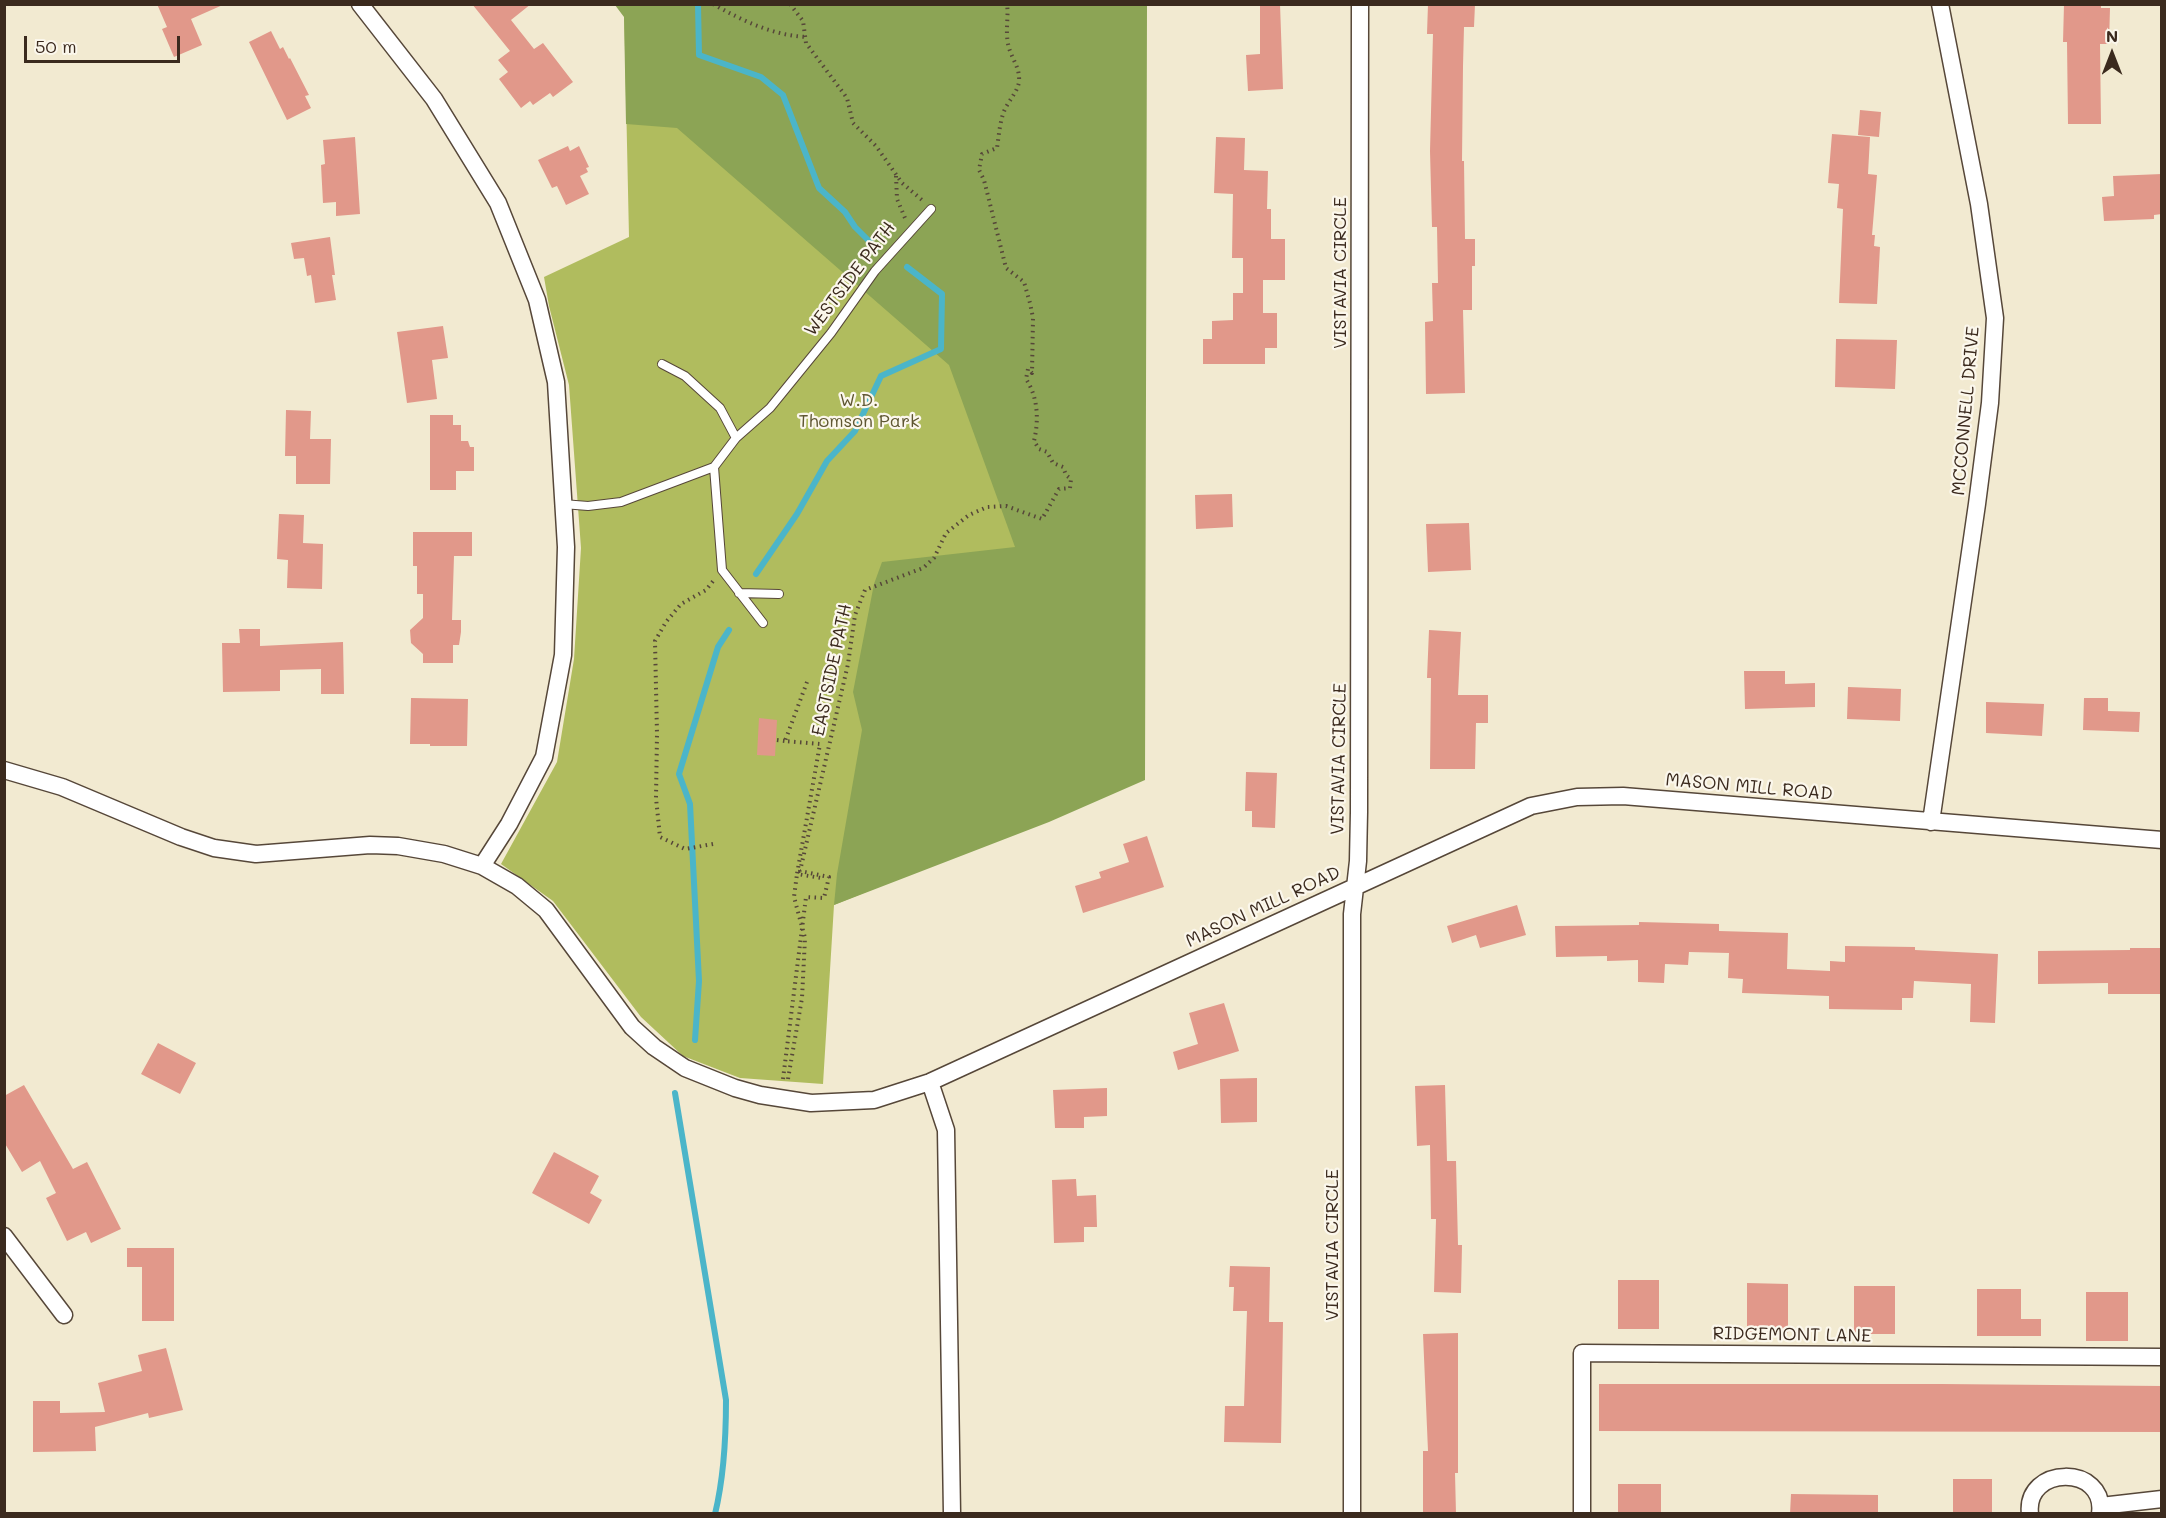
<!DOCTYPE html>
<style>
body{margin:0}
#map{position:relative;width:2166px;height:1518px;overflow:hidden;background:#f2ead1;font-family:Mali,sans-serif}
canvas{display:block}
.frame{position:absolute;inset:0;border:6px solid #3b2a1e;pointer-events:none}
.north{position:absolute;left:2082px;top:24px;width:60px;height:60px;-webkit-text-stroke:4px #fbf7ec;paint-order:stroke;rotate:0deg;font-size:16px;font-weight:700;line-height:24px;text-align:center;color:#3b2a1e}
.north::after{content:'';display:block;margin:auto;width:21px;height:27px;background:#3b2a1e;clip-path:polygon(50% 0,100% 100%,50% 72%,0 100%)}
.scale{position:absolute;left:24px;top:36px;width:156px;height:27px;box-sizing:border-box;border:3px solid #3b2a1e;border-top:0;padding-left:8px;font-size:18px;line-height:21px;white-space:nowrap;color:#3b2a1e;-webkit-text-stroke:4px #fbf7ec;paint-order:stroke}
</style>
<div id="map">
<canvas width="2166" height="1518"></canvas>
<div class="frame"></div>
<div class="north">N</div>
<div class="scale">50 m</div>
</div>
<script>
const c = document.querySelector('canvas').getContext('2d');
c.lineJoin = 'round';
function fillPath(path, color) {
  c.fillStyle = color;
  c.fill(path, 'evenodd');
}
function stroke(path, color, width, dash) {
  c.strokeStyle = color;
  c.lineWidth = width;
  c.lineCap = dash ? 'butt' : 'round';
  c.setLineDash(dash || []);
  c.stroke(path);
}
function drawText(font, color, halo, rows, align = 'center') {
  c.font = font + ' Mali,sans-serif';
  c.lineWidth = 4.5;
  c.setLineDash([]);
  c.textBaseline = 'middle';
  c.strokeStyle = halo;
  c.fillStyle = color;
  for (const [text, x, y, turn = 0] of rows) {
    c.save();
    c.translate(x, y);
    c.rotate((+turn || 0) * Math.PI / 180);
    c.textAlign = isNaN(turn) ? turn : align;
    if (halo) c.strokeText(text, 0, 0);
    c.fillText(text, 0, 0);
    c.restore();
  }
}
fillPath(new Path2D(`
 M624 5H1147L1051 817 834 905 823 1084 740 1078 683 1056 641 1017 553 901 501 864 557 762 574 659 581 548 569 385 549 306 544 277 629 237Z`), '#b0bc5e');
fillPath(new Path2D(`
 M615 5H1147L1145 780 1049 822 834 905 837 874 862 730 853 692 874 584 882 562 1015 547 949 365 677 128 626 124 624 17Z`), '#8ca455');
stroke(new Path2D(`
 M698 4 699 55 761 77 783 95 819 188 845 212 855 227 876 248
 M756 574 797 514 827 461 855 431 881 376 941 349 942 294 907 267
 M695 1040 699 981 690 804 679 774 718 647 729 630
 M675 1093 726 1400C726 1438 724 1477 715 1514`), '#4bb5c9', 6);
fillPath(new Path2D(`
 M157 4H225L191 19 202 45 174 57 162 29 167 27Z
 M472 4H531L511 20 534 49 543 43 573 82 553 97 550 93 533 105 530 101 521 108 499 79 508 72 498 60 510 51Z
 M1260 4H1280L1283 89 1248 91 1246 55 1260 54Z
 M1428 4H1475L1474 27H1464L1463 66 1462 161H1464L1465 239H1475V266H1472V310H1463L1465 393 1426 394 1425 322 1433 321 1432 283H1438L1437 227H1432L1430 151 1433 34H1427Z
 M2064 4H2101V8H2110L2109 44H2100L2101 124H2068L2067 42H2063Z
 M271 31 280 49 283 47 289 59 290 58 309 95 305 96 311 108 287 120 249 42Z
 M1860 110 1881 112 1879 137 1858 135Z
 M1832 134 1870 137 1868 174 1877 175 1872 235H1875L1874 246 1880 247 1877 304 1839 303 1843 209 1837 208 1839 184 1828 183Z
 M355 137 360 214 336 216V202L323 203 321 165 325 164 323 140Z
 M1216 137 1245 138 1244 170 1268 171 1267 209H1271V239H1285V280H1263V313H1277V348H1265V364H1203V339H1212V321L1233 320V293H1243V258H1232L1233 194 1214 193Z
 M568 146 570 151 579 146 589 167 586 168 588 172 580 176 589 194 566 205 557 186 552 188 538 160Z
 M2162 174V214L2154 215V219L2104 221 2102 197 2114 196 2113 176Z
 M330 237 335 275H332L336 300 315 303 311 275 307 276 304 258 294 259 291 243Z
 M443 326 448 358 432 360 437 399 407 403 397 332Z
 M1836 339 1897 340 1895 389 1835 387Z
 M286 410 311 411 310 439H331L330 484H296V456H285Z
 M430 415H453V425H461V441H468L470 447H474V471H456V490H430Z
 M1232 494 1233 527 1196 529 1195 495Z
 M279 514 304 515 303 543 323 544 322 589 287 588 288 560 277 559Z
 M1469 523 1471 570 1428 572 1426 524Z
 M413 532H472V556H454L452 620H461V632L459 645H453V663H423V654L411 643 410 630 423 618V594H417V566H413Z
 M239 629H260V646L343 642 344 694H321V669L280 670V691L223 692 222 643H240Z
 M1429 630 1461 632 1458 695H1488V723H1476L1475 769H1430L1431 678H1427Z
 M1744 671H1785V684L1815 683V707L1745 709Z
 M1848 687 1901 689 1900 721 1847 719Z
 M411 698 468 699 467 746H430V744H410Z
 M2084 698H2108V711L2140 712 2139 732 2083 730Z
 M1986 702 2044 704 2042 736 1986 733Z
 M759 718 777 720 775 756 757 755Z
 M1246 772 1277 773 1275 828 1252 827V811H1245Z
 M1147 836 1164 887 1083 913 1075 886 1101 878 1099 872 1129 862 1123 844Z
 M1517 905 1526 935 1480 948 1476 935 1452 943 1447 926Z
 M1639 922 1719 924V931L1788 933 1787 969 1830 971V961L1845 962V946L1915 947V950L1998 954 1995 1023 1970 1022 1971 984 1914 981 1913 998H1902V1010L1829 1009V996L1742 993 1743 979 1728 978 1729 953 1689 952 1688 965 1665 964 1664 983 1638 982V960L1607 961V956L1556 957 1555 926 1639 925Z
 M2130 948H2162V994H2108V983L2038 984V951L2130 950Z
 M1224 1003 1239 1051 1178 1070 1173 1052 1198 1044 1189 1013Z
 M158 1043 196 1063 180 1094 141 1074Z
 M1257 1078V1122L1221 1123 1220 1079Z
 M24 1085 73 1169 87 1162 121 1229 91 1243 86 1232 67 1241 46 1198 56 1193 40 1161 22 1172 4 1142V1096Z
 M1445 1085 1447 1161H1456L1458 1245H1462L1461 1293 1434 1292 1436 1219H1431L1430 1145 1417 1146 1415 1086Z
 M1107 1088V1116L1084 1117V1128H1055L1053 1090Z
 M554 1152 599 1176 590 1193 602 1200 589 1224 532 1193Z
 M1076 1179 1077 1196 1096 1195 1097 1227H1084V1242L1054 1243 1052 1180Z
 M127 1248H174V1321H142V1267H127Z
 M1230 1266 1270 1267 1269 1322H1283L1281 1443 1224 1442 1225 1406H1244L1247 1311H1233L1234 1287H1229Z
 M1618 1280H1659V1329H1618Z
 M1747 1283 1788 1284V1333L1747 1332Z
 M1854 1286H1895V1334H1854Z
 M1977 1289H2021V1319H2041V1336H1977Z
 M2086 1292H2128V1341H2086Z
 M1458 1333V1473H1455L1456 1514H1423V1451H1428L1423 1334Z
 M166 1348 183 1410 149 1418 148 1413 95 1427 96 1451 33 1452V1401H60V1413L105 1412 98 1383 142 1371 138 1355Z
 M1599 1384H1942L2162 1386V1432L1599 1431Z
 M1953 1479H1992V1514H1953Z
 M1618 1484H1661V1514H1618Z
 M1791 1494 1878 1495V1514H1790Z`), '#e1988a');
const lane = new Path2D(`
 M662 364 685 376 720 408 736 438
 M714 467 722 570 763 623
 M563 504 588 506 621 502 714 467 736 438 770 408 831 333 875 271 931 209
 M739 593 779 594`);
const street = new Path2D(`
 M360 4 434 99 498 203 537 300 556 382 566 547 563 655 544 757 509 824 482 866
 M4 770 62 787 181 837 214 848 256 854 370 845 398 846 444 854 482 866 517 886 546 910 632 1027 654 1047 685 1068 735 1088 760 1095 811 1103 874 1100 930 1082 1531 806 1577 797 1623 796 2162 840
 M1931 822 1977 504 1990 403 1995 318 1979 204 1940 4
 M930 1082 946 1130 952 1514
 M4 1236 64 1315
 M2101 1506 2162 1499
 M1352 1514V914L1358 861 1359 812 1360 4
 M1582 1514V1353L2162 1357
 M2030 1514C2024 1465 2107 1464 2100 1514`);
stroke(lane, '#564739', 10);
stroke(street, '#564739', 19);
stroke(new Path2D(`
 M713 4C743 21 772 35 806 37
 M790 4 803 21 806 43 847 98 853 123 876 146 902 183 922 200
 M896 176 897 199 905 218
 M807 682 785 741 820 744 797 874 821 878
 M777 740 785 741
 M713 844 685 849 660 837 656 798 657 734 655 641 666 622 681 604 706 590 714 580
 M783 1079 806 897 824 898 829 877 800 871 848 664 855 615 865 590 923 568 934 558 946 533 969 515 987 507 1006 506 1042 519 1059 489 1070 488 1071 479 1066 475 1063 467 1053 463 1047 452 1039 449 1034 441C1039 420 1038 397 1026 379L1028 369 1032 373 1033 318 1030 303 1024 282 1006 268 984 180 979 170 982 154 997 148C999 135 1000 118 1006 107 1011 98 1017 92 1019 82 1020 69 1014 62 1010 51 1004 34 1009 20 1007 4
 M788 1079 802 998 805 938 794 897 797 874`), '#564739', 4, [1.5, 4.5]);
stroke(lane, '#fff', 8);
stroke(street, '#fff', 16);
drawText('18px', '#3b2a1e', '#fbf7ec', [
 ["VISTAVIA CIRCLE",1340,273,-90],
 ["WESTSIDE PATH",850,279,-53],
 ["MCCONNELL DRIVE",1966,411,-85],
 ["EASTSIDE PATH",832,670,-78],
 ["VISTAVIA CIRCLE",1339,759,-89],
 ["MASON MILL ROAD",1749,787,5],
 ["MASON MILL ROAD",1263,907,-25],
 ["VISTAVIA CIRCLE",1332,1245,-90],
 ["RIDGEMONT LANE",1792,1335,1]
]);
drawText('18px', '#5e5631', '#fbf7ec', [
 ["W.D.",859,400],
 ["Thomson Park",859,421]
]);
</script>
